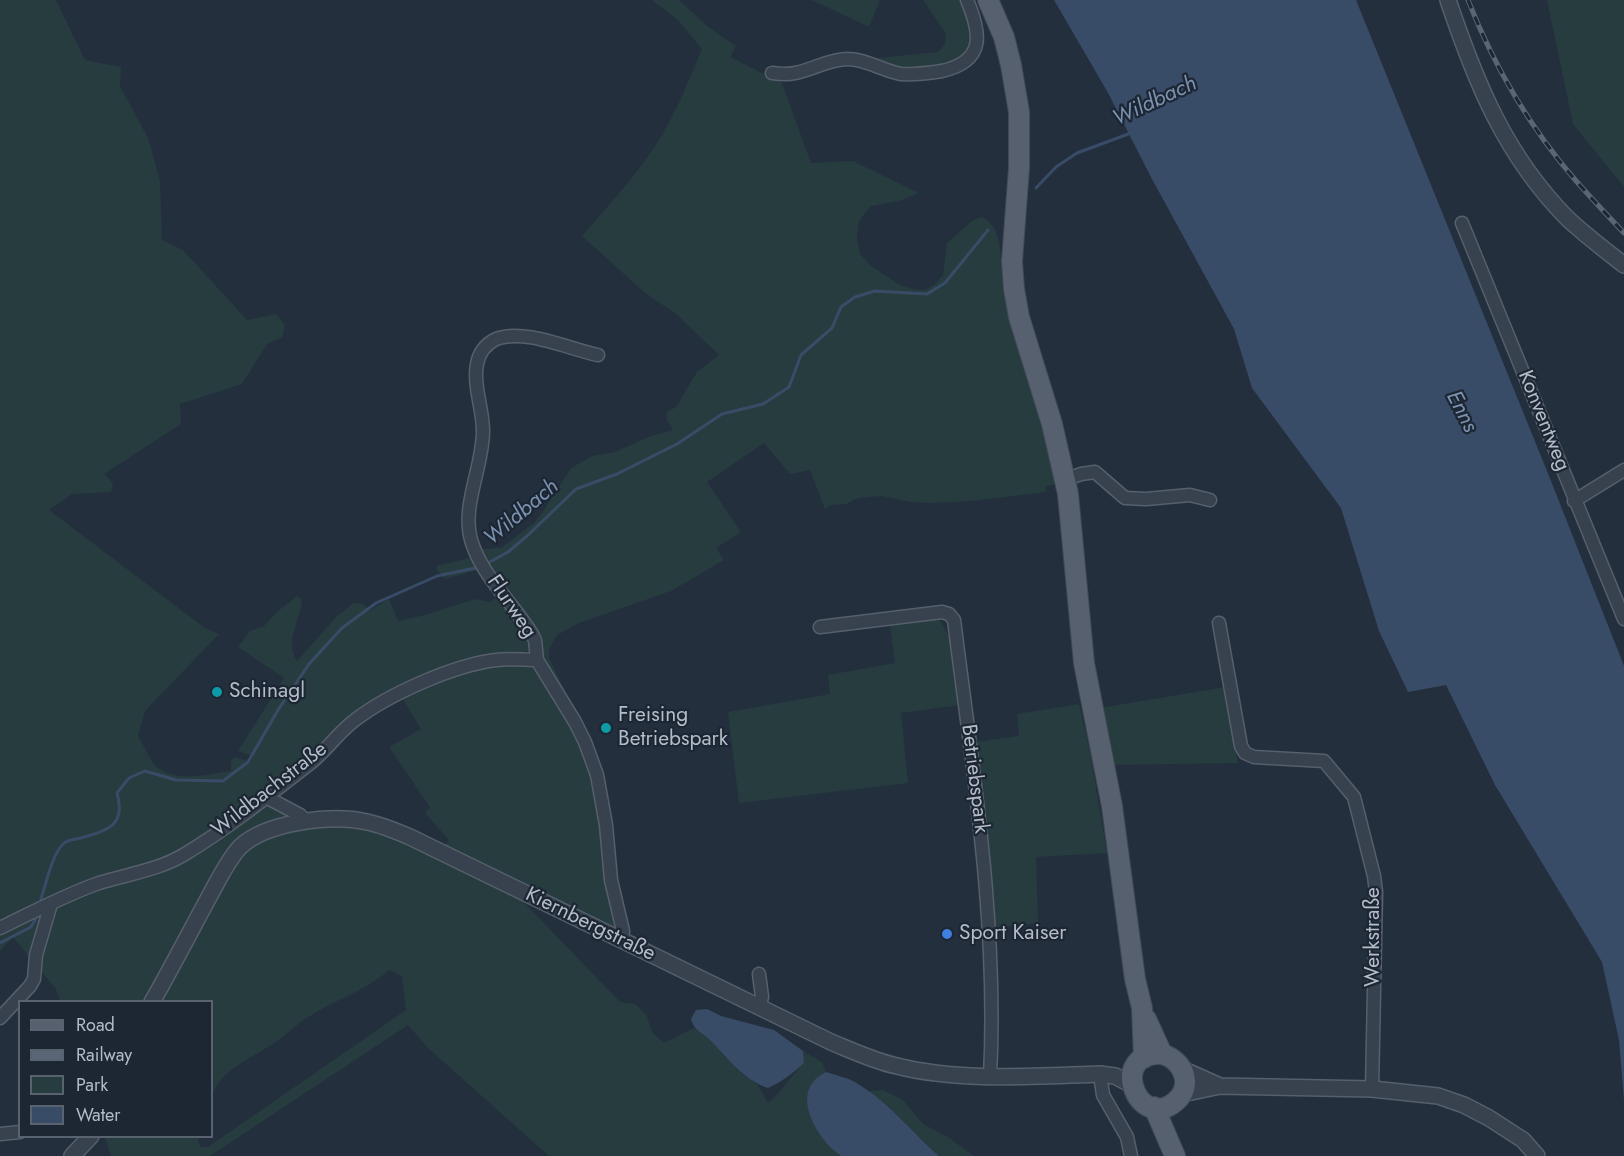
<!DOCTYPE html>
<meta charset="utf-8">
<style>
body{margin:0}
#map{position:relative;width:1624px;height:1156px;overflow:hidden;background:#242f3e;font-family:Jost,sans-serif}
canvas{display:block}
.legend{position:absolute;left:18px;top:1000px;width:195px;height:138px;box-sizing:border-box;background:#1d2633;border:2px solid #59626f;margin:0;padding:8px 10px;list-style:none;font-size:18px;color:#b4bcc9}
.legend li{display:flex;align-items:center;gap:12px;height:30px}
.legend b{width:30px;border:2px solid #59626f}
</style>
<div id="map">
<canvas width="1624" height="1156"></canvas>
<ul class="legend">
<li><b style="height:8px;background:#56606e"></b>Road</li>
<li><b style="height:8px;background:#5a6575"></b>Railway</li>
<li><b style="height:16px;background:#263c3f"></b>Park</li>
<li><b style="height:16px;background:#394c67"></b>Water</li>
</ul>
</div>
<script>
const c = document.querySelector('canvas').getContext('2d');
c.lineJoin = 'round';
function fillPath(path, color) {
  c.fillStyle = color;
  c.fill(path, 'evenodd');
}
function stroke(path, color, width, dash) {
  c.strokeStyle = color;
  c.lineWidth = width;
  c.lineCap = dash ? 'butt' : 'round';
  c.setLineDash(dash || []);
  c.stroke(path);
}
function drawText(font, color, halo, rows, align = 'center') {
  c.font = font + ' Jost,sans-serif';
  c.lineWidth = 4.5;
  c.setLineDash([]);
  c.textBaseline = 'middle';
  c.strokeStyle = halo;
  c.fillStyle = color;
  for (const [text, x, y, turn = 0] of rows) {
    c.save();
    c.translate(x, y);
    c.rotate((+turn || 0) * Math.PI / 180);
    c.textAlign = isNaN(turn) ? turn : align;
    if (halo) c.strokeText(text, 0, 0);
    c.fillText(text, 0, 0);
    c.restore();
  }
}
fillPath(new Path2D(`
 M0 0H56L85 60 121 67 120 86 148 138 160 181 162 240 183 250 247 320 276 314 285 325 282 337 267 344 242 384 180 404 181 424 104 474 113 483 111 492 72 494 49 510 205 628 219 634 145 711 138 736C144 745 150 762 158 768 179 783 208 774 231 771V761L234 757 251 762 253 756 238 751 284 678 238 647 250 631 264 626 277 612 297 596 302 599C301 619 284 642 297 661L337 616 354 603 364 604 369 611 389 599 398 621 425 615 475 599 490 602 500 595 531 644 528 651 520 656 522 664 532 667 541 676 577 733 591 769 618 929 613 931 442 848 449 840 425 813 430 807 389 747 421 729 396 688 267 792 317 816 245 840 148 1001H60L56 989 13 937 0 951Z
 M652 0H679L707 26 736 46 730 57 782 83 811 163 853 161 919 193 899 201 871 206 859 221 857 237 860 254 871 266 900 285 913 289 925 290 934 285 943 275 947 243 973 220 982 217C1001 227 999 247 1002 266L1007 271 1059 483 1045 487 1046 492 971 501 931 503 911 502 881 496 868 497 855 499 846 504 832 505 825 509 810 470 790 474 764 443 707 482 741 532 716 548 724 560 671 591 579 623 557 635 549 649V658L573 707 589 745 550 672 541 647 543 637 536 633 487 567 480 549 501 548 534 523 542 513 571 468 592 456 615 452 648 437 673 430 666 419 667 412 676 407 697 372 719 355 676 314 644 292 582 236C607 207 634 178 655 146 675 116 688 82 702 49L678 20Z
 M812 0H880L869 27Z
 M923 0H962L968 11 974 44 958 62 913 72 876 60 878 58 938 52 945 44 946 34Z
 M1547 0H1624V187L1573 124Z
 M469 558 476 562 481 569 445 579 437 570V566Z
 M939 619 951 640 960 705 901 713 908 783 739 803 728 712 830 694 828 675 895 663 890 626Z
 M1226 687 1229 718 1238 763 1113 765 1100 708Z
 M1079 704 1090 752 1107 853 1036 857 1038 923 995 928 992 883 975 742 1019 736 1017 714Z
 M346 825 376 831 393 838 517 895 620 1002 635 1004 646 1014 652 1032 664 1043 694 1028 708 1037 741 1073 757 1084 768 1103C783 1091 790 1076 804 1063L803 1051 822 1062 826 1072 819 1076 824 1141 841 1156H549L428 1048 408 1025 210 1156H111L105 1137H199L198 1140 200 1147H208L406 1010 402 976 389 970C366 991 336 999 310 1016 298 1023 288 1033 277 1041 255 1057 221 1068 212 1096V1002L158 1001 187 945 246 846 291 830Z
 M883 1090 903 1100 923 1124 948 1137 974 1156H939L890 1108 867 1091Z`), '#263c3f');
fillPath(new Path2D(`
 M1054 0H1356L1549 476 1624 666V1100L1619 1040 1602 962 1495 785 1446 685 1408 692 1379 631 1341 508 1252 388 1234 329 1152 179 1107 91Z
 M707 1009 721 1016 774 1030 803 1051 804 1063C793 1073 782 1082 768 1088 742 1079 729 1059 710 1040 701 1031 695 1032 691 1019L696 1010Z
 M826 1072C834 1075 845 1077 853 1081 887 1100 911 1131 939 1156H841C835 1151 828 1146 824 1140 808 1119 795 1087 826 1072Z`), '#394c67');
stroke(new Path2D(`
 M1036 188 1056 167 1077 153 1131 133
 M486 564 508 552 527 536 576 489 617 474 677 444 722 414 763 404 789 387 801 355 832 328 841 307 855 297 875 291 927 294 945 283 988 230
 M41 899C46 884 52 854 64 843 68 840 76 839 81 838 109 830 126 825 117 793L129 778 145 771 176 780 223 781 248 762 278 710 309 664 342 628 376 603 437 576 480 567
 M0 943 31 927 38 915`), '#394c67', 3);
const minor = new Path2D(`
 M772 73C779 74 787 75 795 73 812 70 829 59 848 59 866 59 883 71 901 74 914 75 929 73 942 71 986 61 981 33 967 0
 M1462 223 1624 619
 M598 355C569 349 524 328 496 339 486 344 479 353 477 364 473 386 483 409 483 431 483 468 460 508 472 543 483 577 513 603 532 634L535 640 537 660 575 722 585 742 597 775 606 825 611 880 623 931 622 940
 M1065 480 1081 474 1095 472 1125 498 1146 499 1190 495 1210 500
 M1574 501 1624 470
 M1219 623 1241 746 1245 753 1254 757 1324 761 1354 797 1374 876 1376 892 1372 1089
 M820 627 942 612 949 614 954 620C973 772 998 923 990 1077
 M266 797 300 815 307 822
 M0 928C33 912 65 895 99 883 128 874 159 870 185 854 230 827 272 793 313 761 328 748 339 732 355 720 389 694 454 665 496 660 510 658 524 660 537 660
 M759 974 762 997 759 1007
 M0 1018 30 986 34 979 36 955 51 904
 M1100 1074 1103 1095 1127 1137 1131 1156
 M0 1134 20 1132`);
const tertiary = new Path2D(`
 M1448 0C1476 83 1505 155 1567 218 1585 235 1605 250 1624 265
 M152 1002C172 967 190 932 209 897 218 881 227 861 240 847 266 822 332 814 367 822 382 825 396 831 410 837L831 1042C853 1051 874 1061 897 1066 960 1082 1035 1076 1100 1074L1115 1076 1132 1085
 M1182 1069 1220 1086
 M1182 1094 1220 1086 1372 1089 1438 1096 1464 1105 1489 1118 1523 1140 1537 1156
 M72 1156 91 1136`);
const primary = new Path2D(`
 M988 0 1004 37 1011 65 1019 112V168L1012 261 1014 289 1019 317 1052 424 1068 494 1084 663 1112 806 1135 979 1142 1008 1144 1058
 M1146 1019 1162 1054C1183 1060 1194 1085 1176 1101 1139 1134 1106 1052 1162 1054
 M1154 1107 1175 1156`);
stroke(minor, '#565f6c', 15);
stroke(tertiary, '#565f6c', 18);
stroke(primary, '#414a57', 22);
stroke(minor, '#38414e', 12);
stroke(tertiary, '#38414e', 15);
stroke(primary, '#56606e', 20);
const rail = new Path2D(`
 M1468 0C1494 66 1530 128 1577 182 1592 199 1608 216 1624 233`);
stroke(rail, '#5a6575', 5);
stroke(rail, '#1d2633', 3, [9]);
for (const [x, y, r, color] of [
 [217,692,6,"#0f9aa8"],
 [606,728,6,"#0f9aa8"],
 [947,934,6,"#3f7fe0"]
]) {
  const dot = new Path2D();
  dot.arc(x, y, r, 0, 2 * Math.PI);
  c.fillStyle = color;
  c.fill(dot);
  stroke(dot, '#1d2633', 2);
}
drawText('21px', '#b4bcc9', '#1d2633', [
 ["Konventweg",1543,421,68],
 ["Flurweg",511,607,56],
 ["Betriebspark",974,779,83],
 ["Wildbachstraße",270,790,-38],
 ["Kiernbergstraße",590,925,26],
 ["Werkstraße",1374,937,-90]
]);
drawText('21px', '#b4bcc9', '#1d2633', [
 ["Schinagl",229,692],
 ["Freising",618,716],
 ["Betriebspark",618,740],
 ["Sport Kaiser",959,934]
], 'left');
drawText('italic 22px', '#7c92b1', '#1d2633', [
 ["Wildbach",1155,102,-25],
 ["Enns",1461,412,63],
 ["Wildbach",522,513,-40]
]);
</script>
